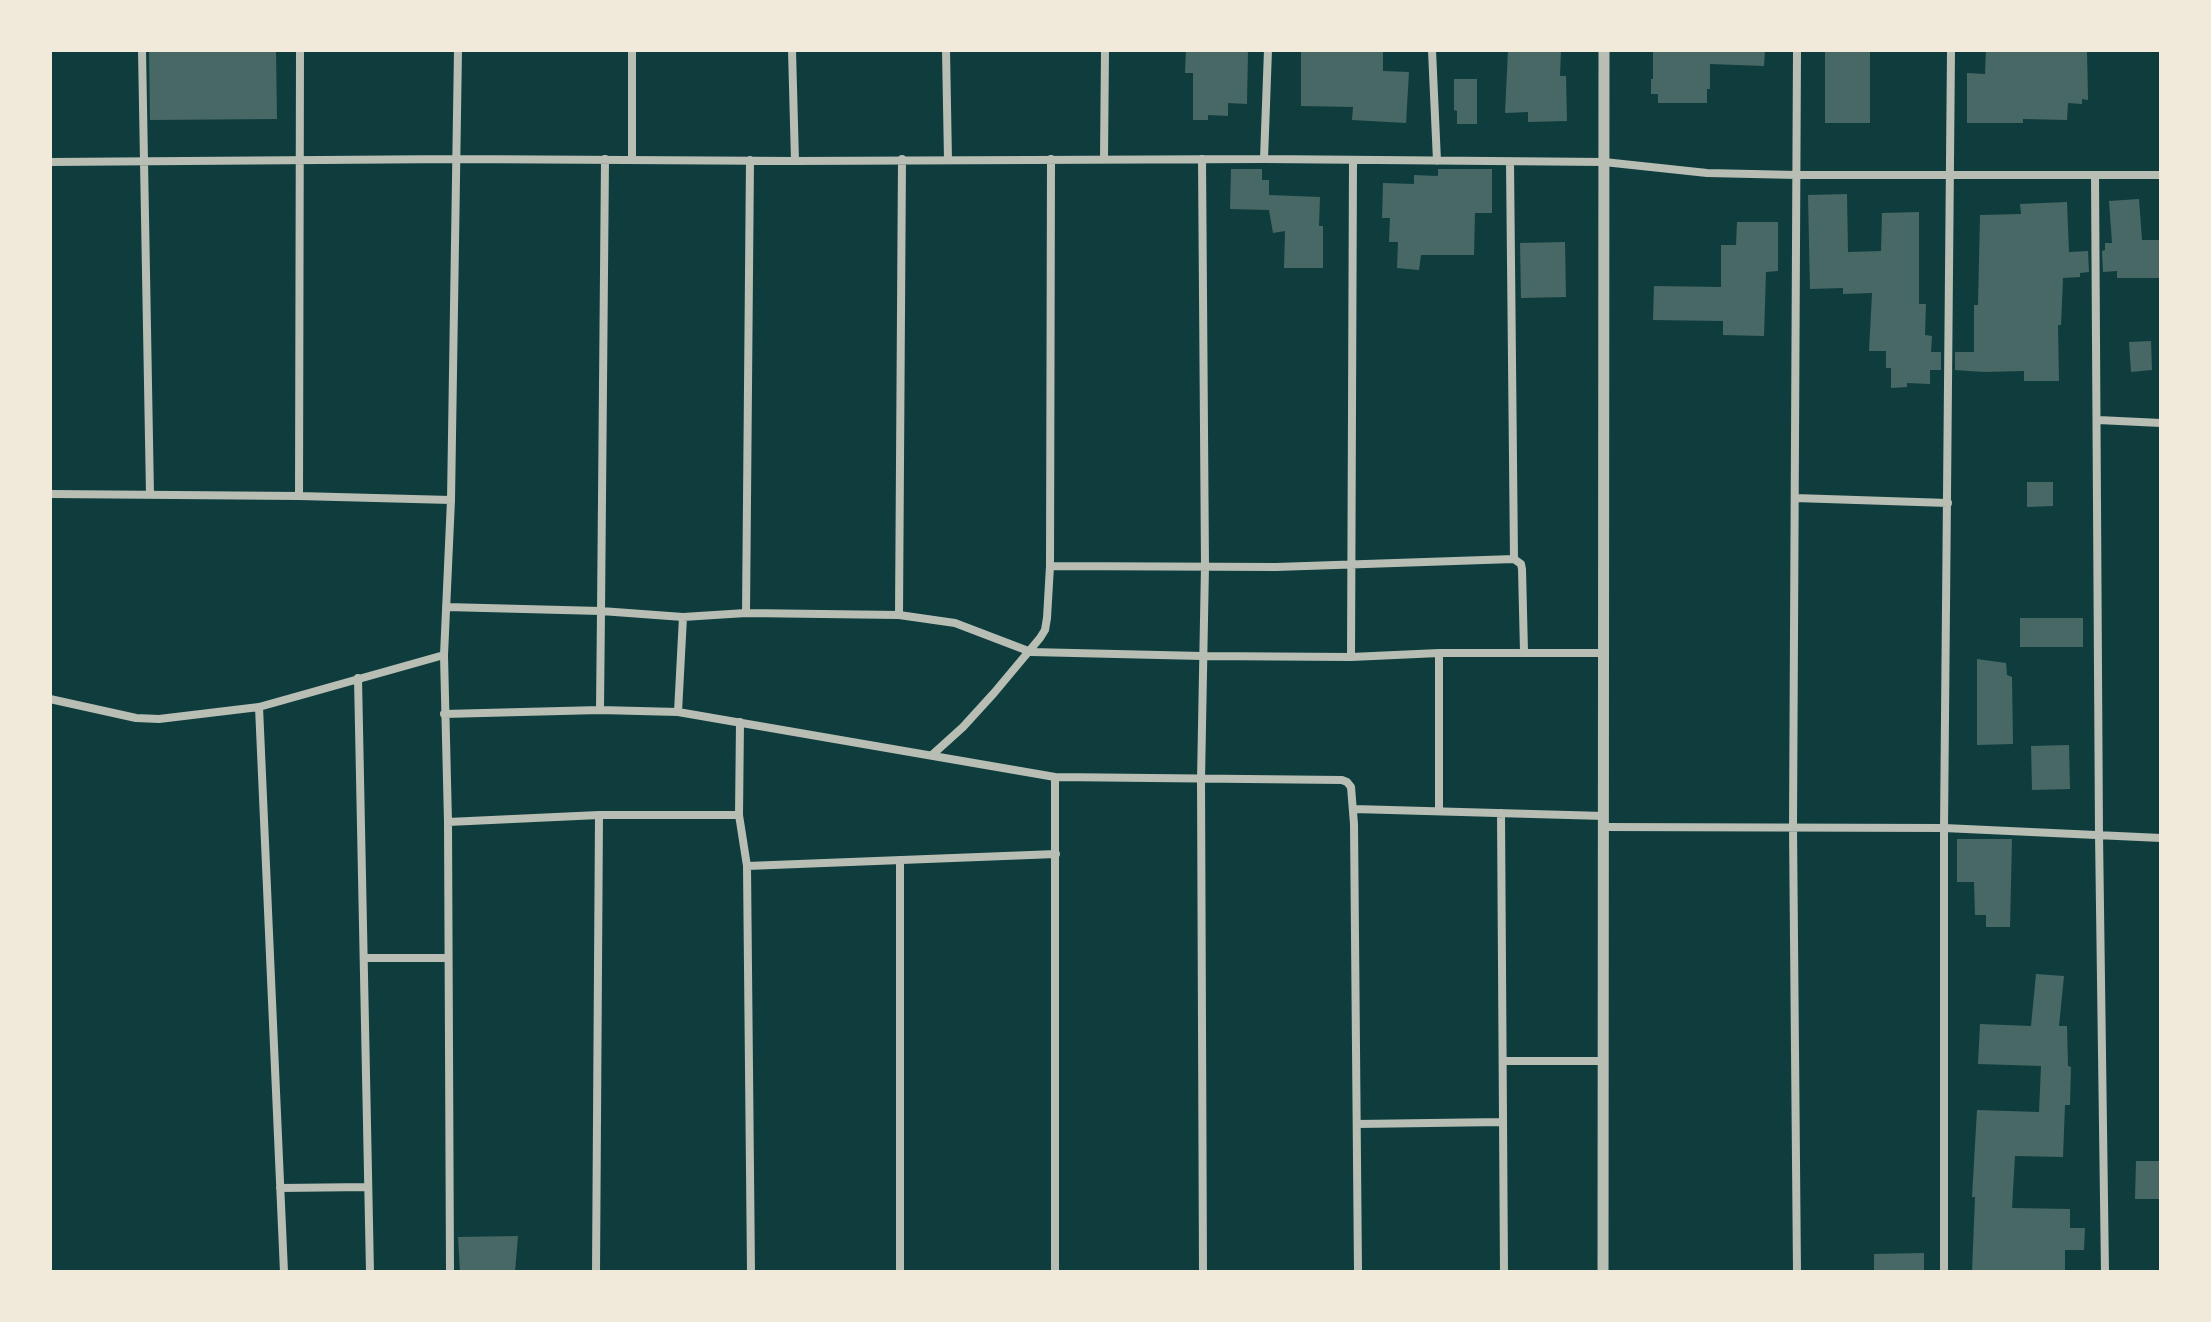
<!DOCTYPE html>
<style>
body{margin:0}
#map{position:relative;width:2211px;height:1322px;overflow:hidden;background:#0f3d3e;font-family:Ubuntu,sans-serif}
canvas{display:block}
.frame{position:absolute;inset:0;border:52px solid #f1e9da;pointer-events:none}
</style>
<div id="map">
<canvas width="2211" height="1322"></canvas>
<div class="frame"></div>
</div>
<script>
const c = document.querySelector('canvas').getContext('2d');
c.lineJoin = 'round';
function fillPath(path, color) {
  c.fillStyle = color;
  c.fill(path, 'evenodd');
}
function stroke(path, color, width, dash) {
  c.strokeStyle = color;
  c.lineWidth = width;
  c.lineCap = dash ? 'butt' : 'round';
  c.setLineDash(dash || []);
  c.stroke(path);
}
fillPath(new Path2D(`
 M149 50H276L277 119 150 120Z
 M1186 50H1248L1247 104 1228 103V116L1208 115V120H1193V73H1185Z
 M1301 50H1383V71L1409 72 1406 123 1352 120 1353 107 1301 106Z
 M1508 50H1561L1560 76H1566L1567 121 1528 122V112L1505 113Z
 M1653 50H1765L1764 66 1710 64V89H1707V103H1658V94H1651V79H1653Z
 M1825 50H1870V123H1825Z
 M1986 50H2087L2088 100 2082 99V104L2068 103 2067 120 2023 119V123H1967V73L1985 74Z
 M1454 79H1477V124H1457V111L1454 110Z
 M1231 169H1262V180H1269V195L1320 197 1319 226H1323V268H1284L1285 231 1273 233 1269 210 1230 209Z
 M1438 169H1492V213H1475L1474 255H1421L1419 270 1397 268 1398 242H1389L1390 218H1382L1383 183 1414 184V175L1438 176Z
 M1847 194 1848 252 1881 251 1882 213 1919 212V304H1926L1925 335 1932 336 1931 352H1941V370H1930V384L1907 383V387L1891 388V368H1886V351H1869L1872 293 1843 294V288L1810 289 1808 195Z
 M2139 199 2142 240H2161V278H2117V271L2103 272 2102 251 2105 250V243H2112L2109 201Z
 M2067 202 2069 252 2088 251 2089 272 2080 273V277L2063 278 2061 325H2058L2059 381H2024V371L1984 372 1955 370V352H1974V305H1978L1980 215 2021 214 2020 204Z
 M1737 222H1778V271L1766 272 1764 336 1723 335V321L1653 320 1654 286 1721 287V245H1736Z
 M1565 242 1566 297 1521 298 1520 243Z
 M2151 341 2152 370 2131 372 2129 342Z
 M2027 482H2053V506L2027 507Z
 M2020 618H2083V647H2020Z
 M1977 659 2006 663 2007 675 2012 677 2013 744 1977 745Z
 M2069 745 2070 789 2032 790 2031 746Z
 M1957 839H2012L2010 927H1986V915H1975L1974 882H1957Z
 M2036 974 2064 976 2059 1026H2067L2068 1066 2071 1067 2070 1105H2065L2063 1157 2015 1156 2012 1208 2070 1209V1228H2085L2084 1250H2065V1272H1972L1975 1197H1972L1977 1110 2039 1112 2041 1066 1978 1064 1980 1024 2031 1026Z
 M2136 1161H2161V1199H2135Z
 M518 1236 515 1272H460L458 1237Z
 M1924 1253V1272H1874V1254Z`), '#486865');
stroke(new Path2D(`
 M142 50 150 495
 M792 50 795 161
 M946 50 948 160
 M1432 50 1437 161
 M1797 50 1793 827 1797 1272
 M1104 158 1105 50
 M632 159V50
 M1202 159 1205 566 1201 780 1203 1272
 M1264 159 1268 50
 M50 162 456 159 795 161 1264 159 1604 162 1707 173 1797 175H2161
 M1510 162 1514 559 1521 564 1522 569 1524 652
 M2095 176 2099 834 2105 1272
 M2098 420 2161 423
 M50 494 299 496 451 500
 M299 496 300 50
 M1795 498 1948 503
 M1050 566 1276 567 1514 559
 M446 607 601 611 605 159
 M746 613 750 160
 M899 615 902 159
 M1439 653V811
 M1351 657 1353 160
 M358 678 370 1272
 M50 699 136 718 159 719 259 707 444 655
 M259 707 284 1272
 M600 710 601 611 683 617 746 613 899 615 955 623 1031 652 1202 656 1351 657 1439 653H1603
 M678 712 683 617
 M444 714 600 710 678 712 1055 777 1342 780 1347 782 1351 787 1354 824 1358 1272
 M740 722 739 815 747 866 751 1272
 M932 755 963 727 994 693 1040 638 1045 630 1047 618 1050 566 1051 159
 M1354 809 1604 816
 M1501 813 1504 1272
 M448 822 599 815H739
 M1603 827 1944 828 2161 838
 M747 866 1056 854
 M365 958H448
 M1503 1061H1603
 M1357 1124 1503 1122
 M280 1188 368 1187
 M450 1272 448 822 444 655 451 500 458 50
 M596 1272 599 815
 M900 1272V860
 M1055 1272V777
 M1944 1272V828L1951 50`), '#b8beb3', 8);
stroke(new Path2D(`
 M1603 1272 1604 50`), '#b8beb3', 11);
</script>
